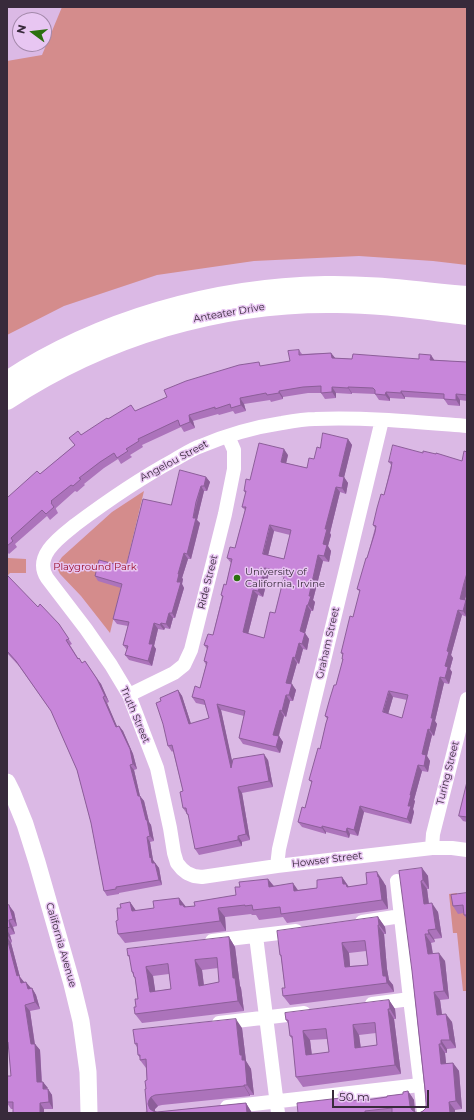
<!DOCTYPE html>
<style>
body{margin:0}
#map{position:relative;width:474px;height:1120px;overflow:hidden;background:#dbb9e5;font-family:Montserrat,sans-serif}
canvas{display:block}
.frame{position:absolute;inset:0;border:8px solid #382a3b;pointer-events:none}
.north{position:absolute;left:12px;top:12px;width:40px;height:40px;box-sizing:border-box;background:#e8c6f2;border:1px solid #a288a9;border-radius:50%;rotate:285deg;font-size:11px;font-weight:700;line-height:16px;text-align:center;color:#382a3b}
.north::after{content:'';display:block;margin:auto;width:14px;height:18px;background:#2b700e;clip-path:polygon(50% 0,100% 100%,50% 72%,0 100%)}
.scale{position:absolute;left:332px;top:1090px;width:97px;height:18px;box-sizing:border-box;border:2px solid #382a3b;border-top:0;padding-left:5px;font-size:12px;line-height:14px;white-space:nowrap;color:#382a3b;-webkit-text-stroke:3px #e8c6f2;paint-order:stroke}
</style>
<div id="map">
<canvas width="474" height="1120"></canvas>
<div class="frame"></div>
<div class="north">N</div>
<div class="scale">50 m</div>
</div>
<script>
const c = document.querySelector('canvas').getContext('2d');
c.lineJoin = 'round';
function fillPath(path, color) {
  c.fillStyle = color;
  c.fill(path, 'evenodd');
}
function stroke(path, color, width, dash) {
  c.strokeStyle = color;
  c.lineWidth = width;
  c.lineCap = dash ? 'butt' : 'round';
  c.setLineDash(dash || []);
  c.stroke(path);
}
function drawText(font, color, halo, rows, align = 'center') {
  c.font = font + ' Montserrat,sans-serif';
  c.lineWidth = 3;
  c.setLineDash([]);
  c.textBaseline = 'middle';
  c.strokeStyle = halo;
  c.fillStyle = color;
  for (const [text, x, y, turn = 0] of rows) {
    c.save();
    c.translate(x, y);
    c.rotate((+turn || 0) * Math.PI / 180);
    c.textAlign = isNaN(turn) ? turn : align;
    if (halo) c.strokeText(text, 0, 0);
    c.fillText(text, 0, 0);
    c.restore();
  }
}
fillPath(new Path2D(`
 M62 7H467V265L433 261 359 256 254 261 157 275 64 306 7 335V61L42 55Z
 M144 491 110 633 81 596 60 574 58 570V563L62 557 112 512Z
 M7 557 8 558 26 559V573H10L7 576Z
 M457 893 458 902H467V991H463L457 933H453L449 894Z`), '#d48c8c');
stroke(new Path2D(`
 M467 426C417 422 366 417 315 419 305 419 293 421 282 423 255 427 227 435 201 446 192 449 183 455 174 460 139 479 107 501 75 525 60 537 33 556 47 578L86 629 111 665 129 695 157 768 170 828 174 853 177 863 182 869 187 873 194 876 202 877 277 866 432 848H452L467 850
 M129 695 174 673 184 665 191 650 225 514 234 469V450L228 436
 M432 848 433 834 467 699
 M277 866 279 849 292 793 382 420
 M397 881 410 999 424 1113
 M362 922 401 916
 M256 936 278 1113
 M212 941 296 931
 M372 1004 410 999
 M219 1023 304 1013
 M227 1107 420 1085`), '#fff', 14);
stroke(new Path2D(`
 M7 782 12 792 25 824 37 862 72 984 81 1021 88 1072 89 1113`), '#fff', 17);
stroke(new Path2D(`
 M7 381C100 320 215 288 325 286 372 285 420 292 467 296
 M7 400C104 336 221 301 337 303 381 303 424 310 467 315`), '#fff', 20);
fillPath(new Path2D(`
 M299 350 302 354 331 353 335 358 352 359 434 360 467 362V401L460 400V406L448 405 444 399 405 397V399L390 398V401L379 400 375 394 352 393V394L336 393V398L325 399 321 393H308L283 397V399L271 402 270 400 244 404 246 411 235 414 233 411 219 415 218 414 193 421 195 428 184 432 181 427 142 445 143 447 130 455 132 457 121 464 118 459 104 468 84 484 85 485 77 492 75 491 56 508V509L58 513 50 520 47 516 15 544 17 547 9 554 7 552V496L8 497 40 474 75 445 69 438 81 435 108 419 135 411 262 366 290 361Z
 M348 439 352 445 344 477 348 483 346 494 340 492 330 533 331 535 328 546 331 551 329 562 323 561 313 600 315 602 313 611H311L305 633 309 639 307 650 303 649 299 664 297 663 291 684 296 690 293 701H290L286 717 284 716 279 736 283 742 280 753 243 744 239 738 244 716 221 710 232 762 268 760 273 787 242 793 250 840 242 842V846L199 855 195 849 189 817 183 808V791L173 751 172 752 168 746 161 701 178 690 182 696 191 724 209 718 205 705 196 703 192 697 200 688 206 665 204 661 207 649 204 645 213 635 222 597 221 595 226 585 231 563 227 558 235 548 245 510 242 507 246 494 244 491 250 480 288 455 286 463 307 468 314 459 320 448ZM274 531 290 535 284 559 268 555ZM269 573 284 577 275 613 264 638 248 634 258 595 263 597Z
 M467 452V592L465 600 467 602V617L462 615 451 655 453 658 450 669 452 672 449 684 444 683 435 721 437 724 434 736 432 735 427 756 430 761 428 772 422 771 414 800 415 801 413 809 414 812 411 824 364 812 358 836 350 834 349 838 326 832V834L302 827 298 822 305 808 312 783 309 780 320 749 327 719 325 716 336 685 343 660 342 659 343 655 341 653 353 617 360 592 357 589 367 558 375 528 373 525 384 495 391 465 389 462 423 453 462 461ZM393 697 407 700 402 718 388 714Z
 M206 477 210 482 207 491H204L200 507 197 520 200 523 191 559H188L182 578 183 579 182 584 184 588 175 618H173L170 629 165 628 164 630 158 629 154 646 156 649 152 666 129 660 125 655 127 650 123 645 128 626 117 624 113 619 121 588 98 581 95 576 126 567 171 505Z
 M7 577 38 607 59 624 72 644 70 645 78 658 82 663 85 661 101 684 109 702 107 703 117 727 119 726 123 731 133 754 137 769 134 770 140 796 144 801 149 822 151 825 154 841 150 842 153 860 159 868 162 885 119 893V894L107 896 104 891 91 823 77 770 51 711 19 666 7 653Z
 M467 782V822L463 821 459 816Z
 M422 868 428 876 429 889H427L429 904 438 912 442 938 434 939 435 942 431 943 433 953 445 961 449 999 440 1000 442 1014 452 1022 456 1048 447 1049V1053H445L446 1064 453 1063 459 1071 462 1109 455 1110V1113H298L352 1100H367L387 1097 403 1094 408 1091 414 1100 415 1112 419 1113 423 1111 426 1108V1103L412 971Z
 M342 877 349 887 367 884 383 881 384 883 386 886 388 909 287 923 283 917 259 920 256 915H252L251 914 225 917 226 931 125 943 118 934V920L121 908 130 902 136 911 154 908 179 898 186 907 195 906 236 895 240 887 268 879 274 886 298 890 317 888Z
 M467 893V919L464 915V913L458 914 453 906Z
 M7 906 14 912 17 926 13 927 15 934 10 935 12 942 11 943 20 977 24 982 31 988H32L36 995 40 1009 30 1011 35 1044 40 1050 42 1082H43L52 1095 53 1109H44V1113H13V1109H11L7 1103V1076H11L9 1049H7Z
 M378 917 385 927 386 934H384L387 969 389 980 393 985 394 992 290 1005 283 996 285 988 281 957 280 955ZM366 951 368 965 350 966 349 953Z
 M229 937 235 947 240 986 241 988 244 1011 142 1023 135 1014 138 999 135 979 132 972 130 958 128 956ZM218 968 219 982 204 985 202 970ZM169 974 171 989 155 991 153 976Z
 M389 1000 395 1009 396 1019H394L401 1074 303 1087 296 1077 293 1040 290 1036 289 1025 286 1020ZM376 1033 377 1045 361 1048 359 1035ZM327 1039 329 1052 312 1055 310 1040Z
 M242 1028 246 1061 251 1069 254 1095H250V1096L162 1105 158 1106 155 1109V1112H157L246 1103 252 1113H143L147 1112 146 1089 147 1080 146 1068 140 1060V1058L138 1055 137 1047 135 1044Z`), '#ac73bb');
fillPath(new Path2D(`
 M331 353 336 359 332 358Z
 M431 355 435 361 430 360Z
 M332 387 336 393V398L332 392Z
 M348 387 352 393V394L348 388Z
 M279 391 283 397V399L279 393Z
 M401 391 405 397V399L401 393Z
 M386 392 390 398V401L385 395Z
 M456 394 460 400V406L456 400Z
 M240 398 244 404 246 411 241 405Z
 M189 415 193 421 195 428 190 422Z
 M348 439 352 445 343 482 339 476Z
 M284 449 288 455 285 468 281 462Z
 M206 477 210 482 207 491 204 486Z
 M344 477 348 483 346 494 342 488Z
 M201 486 204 491 197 520 200 523 191 559 187 554 193 518Z
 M336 487 340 492 330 533 331 535 328 546 331 551 329 562 324 556 323 544 325 529Z
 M270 525 274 531 267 560 263 554Z
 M184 553 188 559 182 578 183 579 182 584 184 588 175 618 172 613 177 582 178 574Z
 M318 555 323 561 313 600 315 602 313 611 308 605 309 596Z
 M265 568 269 573 263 597 258 591Z
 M467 573V592L464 604 460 599Z
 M253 590 258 595 247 638 243 632Z
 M466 600 467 602V617L463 611Z
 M307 605 311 611 304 637 300 631Z
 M458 610 462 615 451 655 453 658 450 669 452 672 449 684 445 678V666L447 651Z
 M169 613 173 618 170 629 166 624Z
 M154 623 158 629 154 646 156 649 152 666 148 661 149 644Z
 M161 623 165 628 164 630 160 625Z
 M305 633 309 639 307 650 302 644Z
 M299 643 303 649 299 664 295 658Z
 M293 657 297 663 290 688 286 683Z
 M440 677 444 683 435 721 437 724 434 736 430 730 431 718Z
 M97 679 101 684 109 702 105 696Z
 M292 684 296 690 293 701 289 695Z
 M178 690 182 696 193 730 189 724Z
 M389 691 393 697 387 718 383 712Z
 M286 695 290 701 286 717 282 711Z
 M103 697 107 703 120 733 116 727Z
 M217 704 221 710 235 774 231 768Z
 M280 710 284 716 277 741 273 735Z
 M119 726 123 731 133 754 137 769 133 764Z
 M428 729 432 735 427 756 430 761 428 772 424 766 422 754Z
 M279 736 283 742 280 753 276 747Z
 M264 754 268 760 273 787 269 781Z
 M130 765 134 770 140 796 144 801 149 822 151 825 154 841 150 836 146 820 138 796Z
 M418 765 422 771 414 800 415 801 413 809 414 812 411 824 407 819 408 806 410 795Z
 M238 787 242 793 250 840 246 834Z
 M360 806 364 812 358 836 354 830Z
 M322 826 326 832V834L322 828Z
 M347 828 350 834 349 838 346 832Z
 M238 836 242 842V846L238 840Z
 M147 837 150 842 153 860 155 863 156 868 152 863 150 858Z
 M155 863 159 868 162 885 159 880Z
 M422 868 428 876 429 889 423 880Z
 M377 872 383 881 384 883 386 886 388 909 382 900Z
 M342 877 353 893 343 884Z
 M268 879 275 888 269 887Z
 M421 881 427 889 430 913 424 904Z
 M293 883 300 893 294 891Z
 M179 898 186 907 190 916 180 905Z
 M130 902 137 912 132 911Z
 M432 903 438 912 442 938 436 929Z
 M9 905 14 912 17 926 13 919Z
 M218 908 225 917 226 931 220 921Z
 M378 917 385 927 386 934 379 925Z
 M9 920 13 927 15 934 10 927Z
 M378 925 384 934 387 969 389 980 393 985 394 992 387 983 383 976 381 959Z
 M7 930 10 935 12 942 8 936Z
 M428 930 434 939 435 942 429 934Z
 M425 934 431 943 434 963 428 954Z
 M7 937 11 943 20 977 24 982 25 990 17 976Z
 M229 937 235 947 240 986 241 988 244 1011 238 1001 233 978Z
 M342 943 349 953 351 977 345 967Z
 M439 953 445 961 449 999 444 991Z
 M195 960 202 970 205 995 199 986Z
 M146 967 153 976 157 1002 150 992Z
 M26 982 31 988 28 989Z
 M32 988 36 995 40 1009 35 1002Z
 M434 992 440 1000 443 1023 437 1015Z
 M389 1000 395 1009 396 1019 390 1009Z
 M25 1005 30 1011 35 1046V1044L40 1050 42 1089 37 1082Z
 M388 1009 394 1019 401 1074 395 1065Z
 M446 1014 452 1022 456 1048 450 1040Z
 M236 1019 242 1028 246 1061 251 1069 254 1095 247 1085 240 1055Z
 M353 1025 359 1035 362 1058 355 1048Z
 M303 1031 310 1040 313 1065 306 1055Z
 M441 1040 447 1049V1053L441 1044Z
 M439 1044 445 1053 447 1073 441 1064Z
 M453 1063 459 1071 462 1109 456 1101Z
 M43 1082 48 1088 43 1089Z
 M244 1085 250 1095V1096L244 1086Z
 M48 1089 52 1095 53 1109 49 1102Z
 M408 1091 414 1100 415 1113 412 1110 410 1106Z
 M151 1097 158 1106 155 1109V1113L150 1109 148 1104 149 1100Z
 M449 1102 455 1110V1113H450Z
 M40 1103 44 1109V1113H40Z
 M246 1103 252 1113H247Z`), '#8c5e99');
const building = new Path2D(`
 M299 350V355L331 353 332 358 352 359 353 354 419 359V354L431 355 430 360 467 362V395L456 394V400L444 399V394L401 391V393L386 392 385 395 375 394V390L373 388 348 387V388L332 387V392L321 393V386L303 387 279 391V393L267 395 266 393 240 398 241 405 231 408 230 404 215 409V407L189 415 190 422 180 426 178 420 138 439 139 441 126 449 128 451 117 458 114 453 100 462 79 478 81 479 73 486 71 485 51 501 52 502 51 503 54 507 46 514 42 510 11 538 13 541 7 546V496L8 497 37 471 40 474 75 445 69 438 78 431 81 435 107 418 108 419 131 405 135 411 167 397 164 390 186 381 239 365 259 362 260 366 290 361 288 351Z
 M323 433 348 439 339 476 344 477 342 488 336 487 325 529H327L323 544 327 545 324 556 318 555 309 596H311L308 605H307L300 631 305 633 302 644 299 643 295 658 293 657 286 683 292 684 289 695H286L282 711 280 710 273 735 279 736 276 747 239 738 245 711 217 704 231 768 233 759 264 754 269 781 238 787 246 834 238 836V840L195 849 188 814H187L186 808H183L180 792 183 791 172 745 168 746 163 724 156 703 161 701 160 698 178 690 189 724 209 718 204 700 192 697 195 686 200 688 207 662 204 661 208 646 204 645 208 634 213 635 223 596 221 595 224 584 226 585 232 559 227 558 230 547 235 548 246 507H242L246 491H244L246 479 250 480 259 443 284 449 281 462 307 468 309 458 314 459 317 447 320 448ZM270 525 291 530 284 559 263 554ZM265 568 285 573 275 613 270 612 264 638 243 632 253 590 258 591Z
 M393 445 423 453V451L436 454V453L462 461 464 451 467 452V573L464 583 460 599 466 600 463 611 458 610 447 651 449 652 445 666 448 667 445 678 440 677 431 718H433L430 730 428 729 422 754 426 755 424 766 418 765 410 795H411L408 806H411L407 819 360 806 354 830 347 828 346 832 322 826V828L298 822 302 807 305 808 312 781 309 780 318 748 320 749 326 723 328 717 325 716 330 698 334 685H336L343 659H342L343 653H341L350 616 353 617 360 590 357 589 366 558H367L375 532 376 526 373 525 377 508 381 494 384 495 391 469 392 462H389ZM389 691 408 695 402 718 383 712Z
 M180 470 206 477 204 486H201L196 502 193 518H196L187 554 184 553 178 574H179L177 582H181L172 613H169L166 624 161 623 160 625 154 623 149 644H153L148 661 125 655 128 646 123 645 129 622 113 619 122 584 95 576 99 560 126 567 143 499 171 505Z
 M8 576 38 607 40 604 59 624 69 639 66 640 78 659 79 658 82 663 85 661 97 679 105 696 103 697 116 727 119 726 130 749 133 764 130 765 138 796H140L146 820H147L150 836 147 837 150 858 151 857 152 863H155L159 880 116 887V889L104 891 91 823 77 770 51 711 16 661 7 651V577Z
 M467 782V817L459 816Z
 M422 868 423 880 421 881 424 904 432 903 436 929 428 930 429 934H425L428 954 439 953 444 991 434 992 437 1015 446 1014 450 1040H441V1044H439L441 1064 453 1063 456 1101 449 1102 450 1113H392V1108L365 1111V1113H298L297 1103 349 1097 350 1101 366 1099V1100L387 1097V1096L403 1094V1092L408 1091 410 1106 412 1110 415 1112 419 1113 423 1111 426 1108V1103L425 1089 412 971 399 871Z
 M377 872 378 877H379L382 900 281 914 280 907 253 910 252 905 245 906V905L218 908 220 921 118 934 116 921 118 920 117 908H121L120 904 130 902 132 911 154 908 153 901 179 898 180 905H183L184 907 195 906 194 902 236 895 235 887H240L239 882 268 879 269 887 293 883 294 891 317 888V880L342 877 343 884H346L347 887 367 884 366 873Z
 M467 893V915H464L463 905 453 906 451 895Z
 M9 905 13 919 9 920 10 927 7 928V906Z
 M378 917 379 925H378L381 959 383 976H386L387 983 283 996 282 988H285L281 955H280L277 931ZM365 941 368 965 345 967 342 943Z
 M229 937 233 978H235L238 1001 135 1014 134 1007H136L135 999H138L135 977H134L133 972H132L129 955 128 956 127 949ZM217 958 219 982 199 986 195 960ZM168 964 171 989 150 992 146 967Z
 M7 938 17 976 19 975 21 983 26 982 28 989 32 988 35 1002 25 1005 31 1044H35L37 1082H43V1089H48L49 1102 40 1103V1113H13V1102H7V1076H11L8 1042H7Z
 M389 1000 390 1009H388L395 1065 296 1077 292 1036H290L288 1020H286L285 1013ZM375 1023 377 1045 355 1048 353 1025ZM326 1029 329 1052 306 1055 303 1031Z
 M236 1019 240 1055H242V1060H245L247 1085H244V1086L155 1095 151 1097 149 1100 148 1104 150 1109 153 1111 157 1112 246 1103 247 1113H143L147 1112 145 1089H146L145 1081 147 1080 146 1059 140 1060V1055H138L137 1043 135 1044 133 1030Z`);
fillPath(building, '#c886da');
stroke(building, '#8c5e99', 1);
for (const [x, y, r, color] of [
 [237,578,4,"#2b700e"]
]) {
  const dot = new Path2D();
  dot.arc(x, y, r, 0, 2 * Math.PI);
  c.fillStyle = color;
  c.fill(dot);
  stroke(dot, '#e8c6f2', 1.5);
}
drawText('10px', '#382a3b', '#e8c6f2', [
 ["Anteater Drive",229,313,-10],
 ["Angelou Street",174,461,-28],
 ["Ride Street",208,582,-76],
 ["Graham Street",328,643,-77],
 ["Truth Street",135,715,67],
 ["Turing Street",448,773,-76],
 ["Howser Street",327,860,-7],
 ["California Avenue",61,945,74]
]);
drawText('10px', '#990f2b', '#e8c6f2', [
 ["Playground Park",95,567]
]);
drawText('10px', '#382a3b', '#e8c6f2', [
 ["University of",245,572],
 ["California, Irvine",245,584]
], 'left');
</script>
